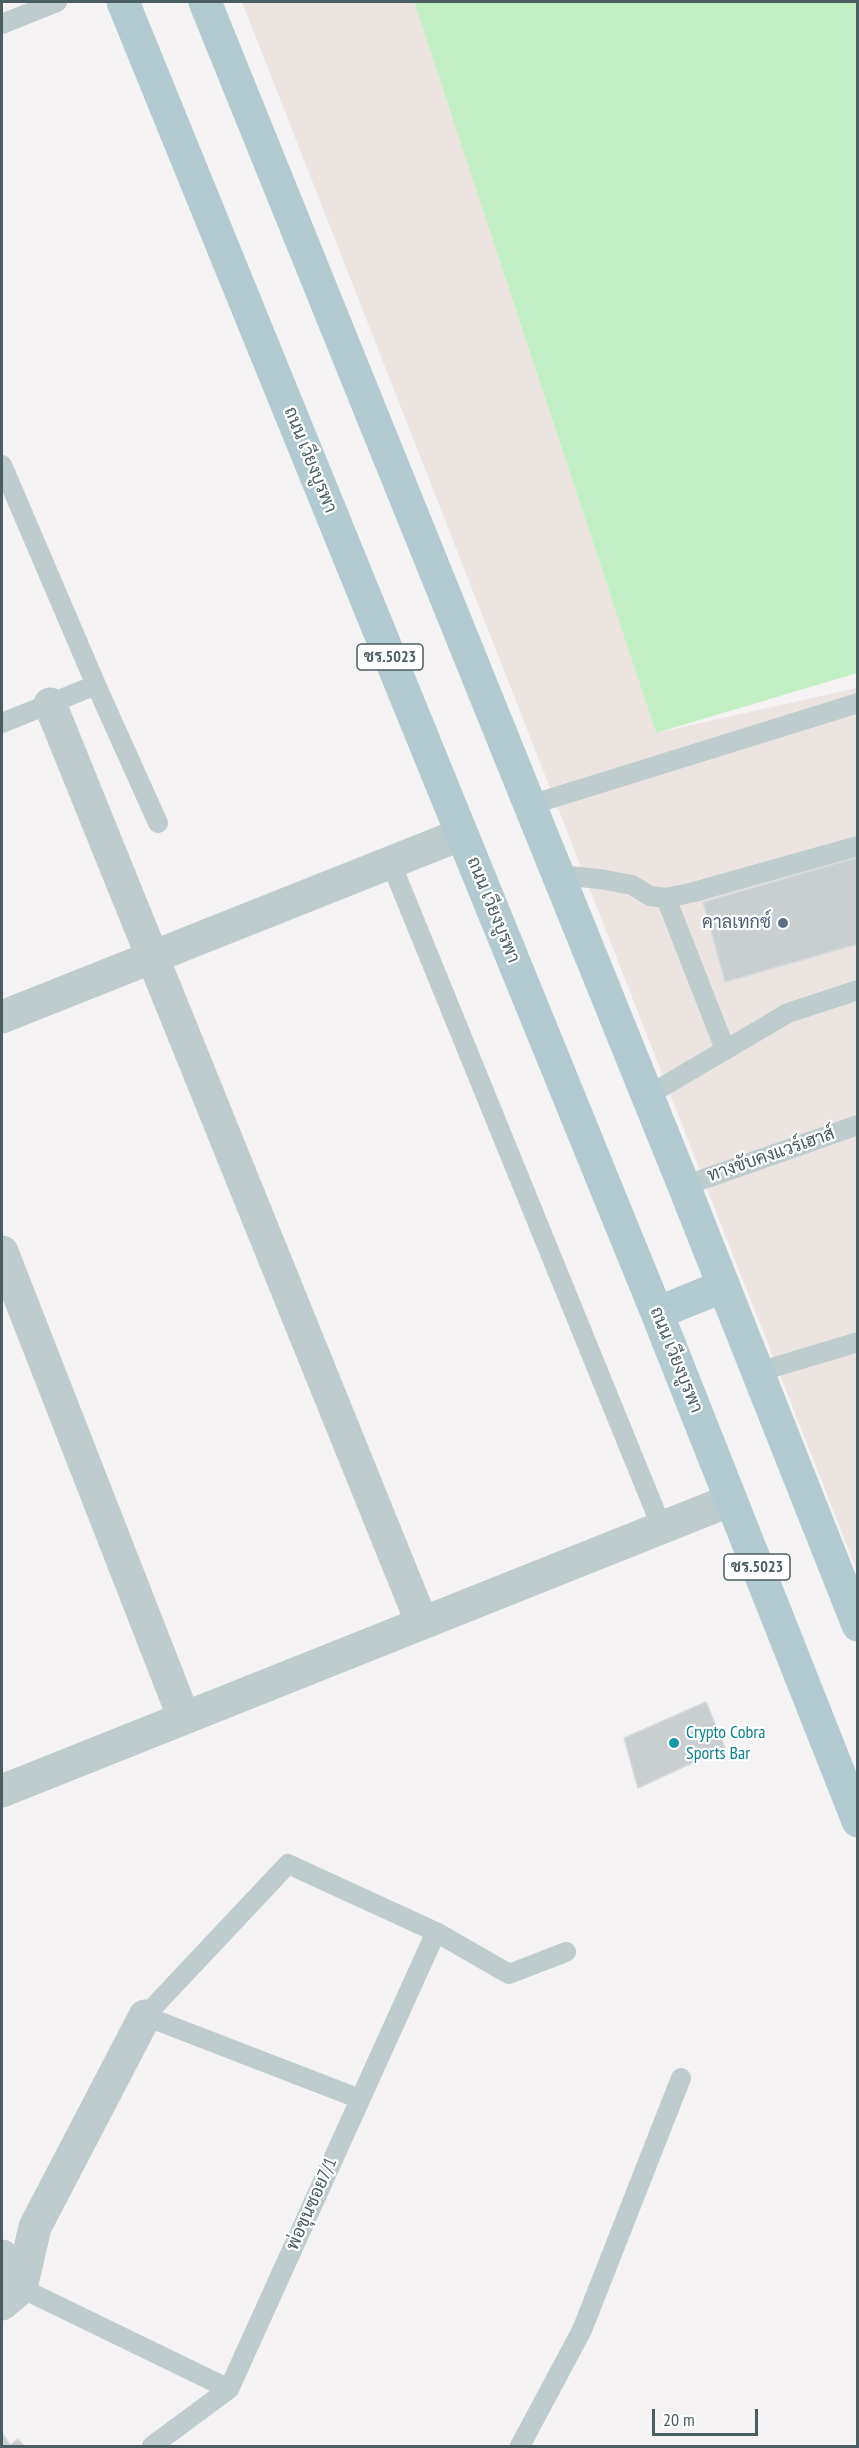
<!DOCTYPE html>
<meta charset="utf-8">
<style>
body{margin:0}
#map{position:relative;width:859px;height:2448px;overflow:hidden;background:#f4f2f3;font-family:"PT Sans Narrow",sans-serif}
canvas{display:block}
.frame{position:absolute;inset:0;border:3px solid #4a5d60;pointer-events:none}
.scale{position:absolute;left:652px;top:2409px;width:106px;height:27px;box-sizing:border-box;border:3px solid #4a5d60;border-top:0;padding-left:8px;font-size:18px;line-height:21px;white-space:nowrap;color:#4a5d60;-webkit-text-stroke:4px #fff;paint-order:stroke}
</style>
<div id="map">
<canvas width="859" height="2448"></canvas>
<div class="frame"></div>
<div class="scale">20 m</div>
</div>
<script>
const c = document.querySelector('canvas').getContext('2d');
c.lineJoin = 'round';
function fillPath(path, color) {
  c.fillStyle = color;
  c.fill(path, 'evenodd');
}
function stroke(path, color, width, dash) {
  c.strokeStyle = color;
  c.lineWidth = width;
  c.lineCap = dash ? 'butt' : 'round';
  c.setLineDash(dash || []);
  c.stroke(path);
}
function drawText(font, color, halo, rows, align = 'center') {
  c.font = font + ' "PT Sans Narrow",Sarabun,sans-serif';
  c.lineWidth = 4.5;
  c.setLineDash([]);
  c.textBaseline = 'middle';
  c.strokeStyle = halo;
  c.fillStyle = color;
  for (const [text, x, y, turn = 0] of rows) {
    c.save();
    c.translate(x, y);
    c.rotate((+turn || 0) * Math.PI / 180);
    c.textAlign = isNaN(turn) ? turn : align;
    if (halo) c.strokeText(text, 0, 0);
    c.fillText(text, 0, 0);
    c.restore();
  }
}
fillPath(new Path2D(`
 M242 2H414L656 733 857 688V1571Z`), '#ebe4e0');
fillPath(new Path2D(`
 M414 2H857V673L656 733Z`), '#c2f0c4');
const building = new Path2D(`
 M858 857V944L725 982 703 902Z
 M706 1702 725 1748 638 1788 624 1738Z
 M2 2433 10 2445 18 2439 24 2446H2Z`);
fillPath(building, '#c9cfd1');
stroke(building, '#d6dadd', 1.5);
stroke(new Path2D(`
 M2 24 57 2
 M2 465 96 685 2 723
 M96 685 158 823
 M530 805 858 703
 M391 863 662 1528
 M558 875 600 879 632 885 650 896 666 898 694 892 858 846
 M666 898 725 1049
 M647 1096 788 1013 858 990
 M684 1186 858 1125
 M758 1372 858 1342
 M360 2099 145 2016 288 1864 436 1932 509 1974 566 1952
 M21 2288 229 2389
 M152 2446 229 2389 436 1932
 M520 2446 582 2330 681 2078`), '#beccce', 20);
stroke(new Path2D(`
 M50 704 422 1623
 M2 1017 462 834
 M2 1252 184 1718
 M2 1791 731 1500
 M2 2256 21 2288 2 2304
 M21 2288 35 2227 145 2016`), '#beccce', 33);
stroke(new Path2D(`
 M123 2 657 1313 858 1821
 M205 2 684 1186 858 1625
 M657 1313 724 1286`), '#b2cbd0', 33);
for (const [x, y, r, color] of [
 [783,923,6,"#5c6f8a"],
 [674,1743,6,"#0f9aa8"]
]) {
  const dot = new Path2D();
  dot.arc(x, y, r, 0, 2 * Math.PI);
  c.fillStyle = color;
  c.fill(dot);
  stroke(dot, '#fff', 2);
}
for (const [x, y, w] of [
 [390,657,66],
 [757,1567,66]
]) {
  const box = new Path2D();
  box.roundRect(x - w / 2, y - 13, w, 26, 4.5);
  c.fillStyle = '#fff';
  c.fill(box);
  stroke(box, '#4a5d60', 1.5);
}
drawText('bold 16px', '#4a5d60', null, [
 ["ชร.5023",390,657],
 ["ชร.5023",757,1567]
]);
drawText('18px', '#4a5d60', '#fff', [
 ["ถนน เวียงบูรพา",310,460,68],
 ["ถนน เวียงบูรพา",493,910,68],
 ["ทางขับคงแวร์เฮาส์",771,1155,-19],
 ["ถนน เวียงบูรพา",676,1360,68],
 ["พ่อขุนซอย7/1",312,2204,-66]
]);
drawText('18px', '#4e5e75', '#fff', [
 ["คาลเทกซ์",771,923]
], 'right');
drawText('18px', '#0d838f', '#fff', [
 ["Crypto Cobra",686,1733],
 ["Sports Bar",686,1754]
], 'left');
</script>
